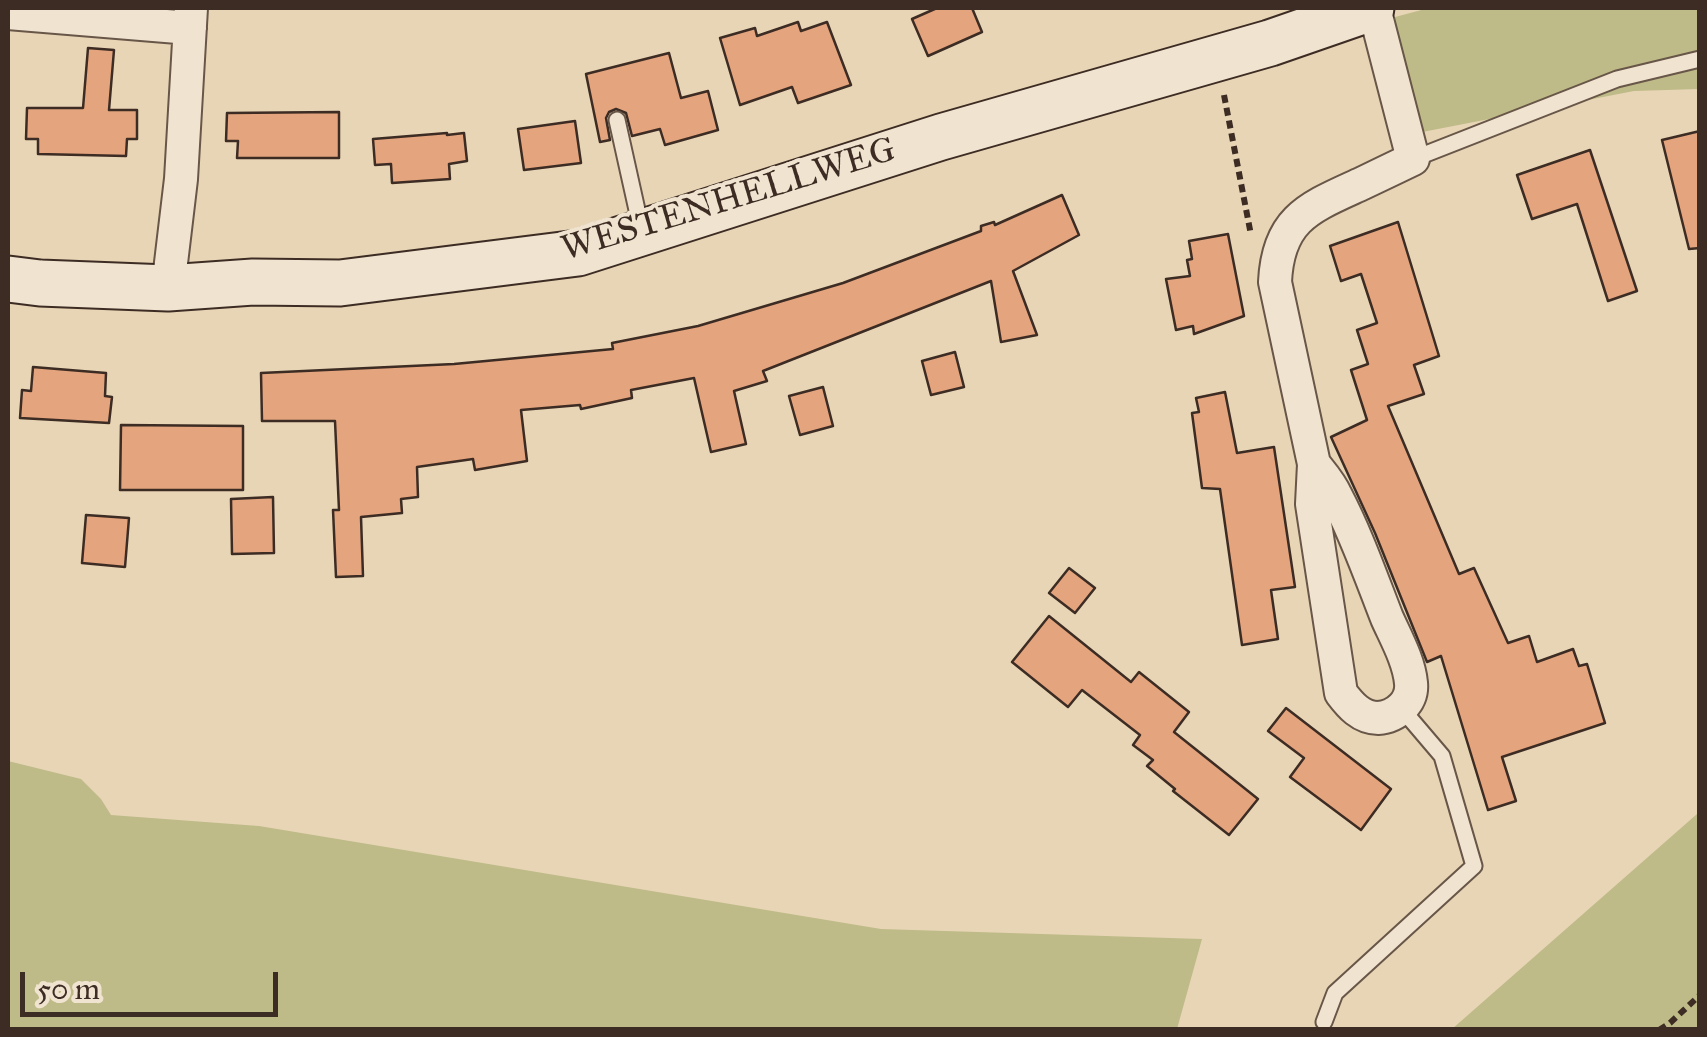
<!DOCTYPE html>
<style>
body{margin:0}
#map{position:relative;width:1707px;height:1037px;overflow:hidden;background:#e8d5b6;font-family:"IM FELL Great Primer",serif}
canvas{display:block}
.frame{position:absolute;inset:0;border:10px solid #3d2c23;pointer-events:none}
.scale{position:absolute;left:20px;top:972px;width:258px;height:45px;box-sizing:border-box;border:5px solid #3d2c23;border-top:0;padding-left:12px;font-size:30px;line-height:35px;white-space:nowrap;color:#3d2c23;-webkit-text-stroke:8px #f0e4d0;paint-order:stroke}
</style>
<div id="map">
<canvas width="1707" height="1037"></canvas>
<div class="frame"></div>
<div class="scale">50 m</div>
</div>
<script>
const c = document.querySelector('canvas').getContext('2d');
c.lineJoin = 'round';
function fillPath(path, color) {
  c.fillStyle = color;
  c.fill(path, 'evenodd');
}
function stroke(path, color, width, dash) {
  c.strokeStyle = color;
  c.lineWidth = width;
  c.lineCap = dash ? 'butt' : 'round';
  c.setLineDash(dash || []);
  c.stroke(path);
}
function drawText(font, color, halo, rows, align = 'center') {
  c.font = font + ' "IM FELL Great Primer",serif';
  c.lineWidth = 8;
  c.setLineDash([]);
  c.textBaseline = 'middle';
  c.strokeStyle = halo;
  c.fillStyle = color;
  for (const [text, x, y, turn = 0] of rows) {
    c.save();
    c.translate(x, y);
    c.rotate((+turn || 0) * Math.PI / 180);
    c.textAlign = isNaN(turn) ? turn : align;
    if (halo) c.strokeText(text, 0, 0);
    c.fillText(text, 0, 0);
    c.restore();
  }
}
fillPath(new Path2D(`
 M1429 8H1699V89L1634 91 1412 134 1380 21Z
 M8 761 81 779 101 799 111 815 259 826 881 929 1202 939 1177 1029H8Z
 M1699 811V1029H1452L1697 814Z`), '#bebb88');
const building = new Path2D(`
 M937 8H972L982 32 928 56 912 19Z
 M798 22 801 31 827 22 851 85 798 103 792 87 740 105 720 38 755 28 757 36Z
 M88 48 114 50 109 110H137V139H127L126 156 38 154V139H26L27 108H83Z
 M669 53 681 98 708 91 718 130 665 145 660 129 632 136 626 113 616 109 609 112 606 118 610 140 600 142 586 74Z
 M339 112V158H237L238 141H226L227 113Z
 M575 121 581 163 524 170 518 129Z
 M1700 131V248L1689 249 1662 140Z
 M447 133V135L464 133 467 161 449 164 450 179 392 183 391 164 375 165 373 139Z
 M1590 150 1637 291 1608 301 1577 204 1532 219 1517 175Z
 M1062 195 1079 235 1013 271 1037 335 1001 342 991 281 763 371 767 381 734 391 746 444 711 452 694 378 631 390 632 398 581 409 580 405 521 410 527 461 475 470 473 459 417 467 418 497 401 499 402 513 361 517 363 576 336 577 333 510H339L335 421H262L261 373 454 364 613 349 612 343 698 326 843 283 981 231V226L994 222 995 225Z
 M1398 222 1439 356 1414 365 1424 394 1388 406 1459 574 1474 568 1508 643 1529 636 1537 662 1573 649 1579 666 1587 664 1605 723 1502 757 1516 801 1488 810 1441 656 1427 662 1375 533 1331 437 1367 420 1351 370 1368 364 1357 330 1377 323 1361 274 1341 281 1330 246Z
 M1228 234 1244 316 1194 334 1193 326 1176 330 1166 279 1190 276 1187 260 1192 259 1189 241Z
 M955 352 964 387 931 395 922 361Z
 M33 367 106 373 105 396 112 397 109 423 20 418 22 390 31 391Z
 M823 387 833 426 800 435 789 396Z
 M1225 392 1237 453 1274 447 1295 587 1271 590 1278 639 1242 645 1220 489 1202 488 1192 413 1199 412 1196 398Z
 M121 425 243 426V490H120Z
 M273 497 274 553 232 554 231 499Z
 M86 515 129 518 125 567 82 563Z
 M1069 568 1095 588 1075 613 1049 593Z
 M1049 616 1131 682 1139 672 1189 712 1174 732 1258 799 1229 835 1173 791 1175 789 1147 766 1153 760 1133 745 1140 735 1082 690 1068 707 1012 662Z
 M1286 708 1391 789 1361 830 1290 777 1304 758 1268 731Z`);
fillPath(building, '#e3a47e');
stroke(building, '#3d2c23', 2.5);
const service = new Path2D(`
 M617 120 641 228
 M1413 159 1617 79 1700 59
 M1324 1022 1335 993 1474 866 1442 756 1402 709`);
const minor = new Path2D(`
 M8 13 190 28
 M168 288 181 179 191 8
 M1314 464C1322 474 1331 484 1336 496 1356 534 1371 577 1387 618 1396 638 1409 661 1411 683 1413 702 1396 717 1378 718 1361 718 1350 705 1341 693L1312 504 1314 464 1275 282C1278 217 1311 207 1363 183 1380 175 1396 167 1413 159L1374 8`);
const secondary = new Path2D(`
 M8 279 40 283 168 288 253 282 340 283 578 253 941 137 1270 43 1371 8`);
stroke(service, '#685648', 19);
stroke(minor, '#685648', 36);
stroke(secondary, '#3d2c23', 49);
stroke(new Path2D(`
 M1224 95 1251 235
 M1659 1030 1670 1023 1700 995`), '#3d2c23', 6, [8, 5]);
stroke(service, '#f0e4d0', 15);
stroke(minor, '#f0e4d0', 32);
stroke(secondary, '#f0e4d0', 45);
drawText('35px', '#3d2c23', '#f0e4d0', [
 ["WESTENHELLWEG",729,201,-17]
]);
</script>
